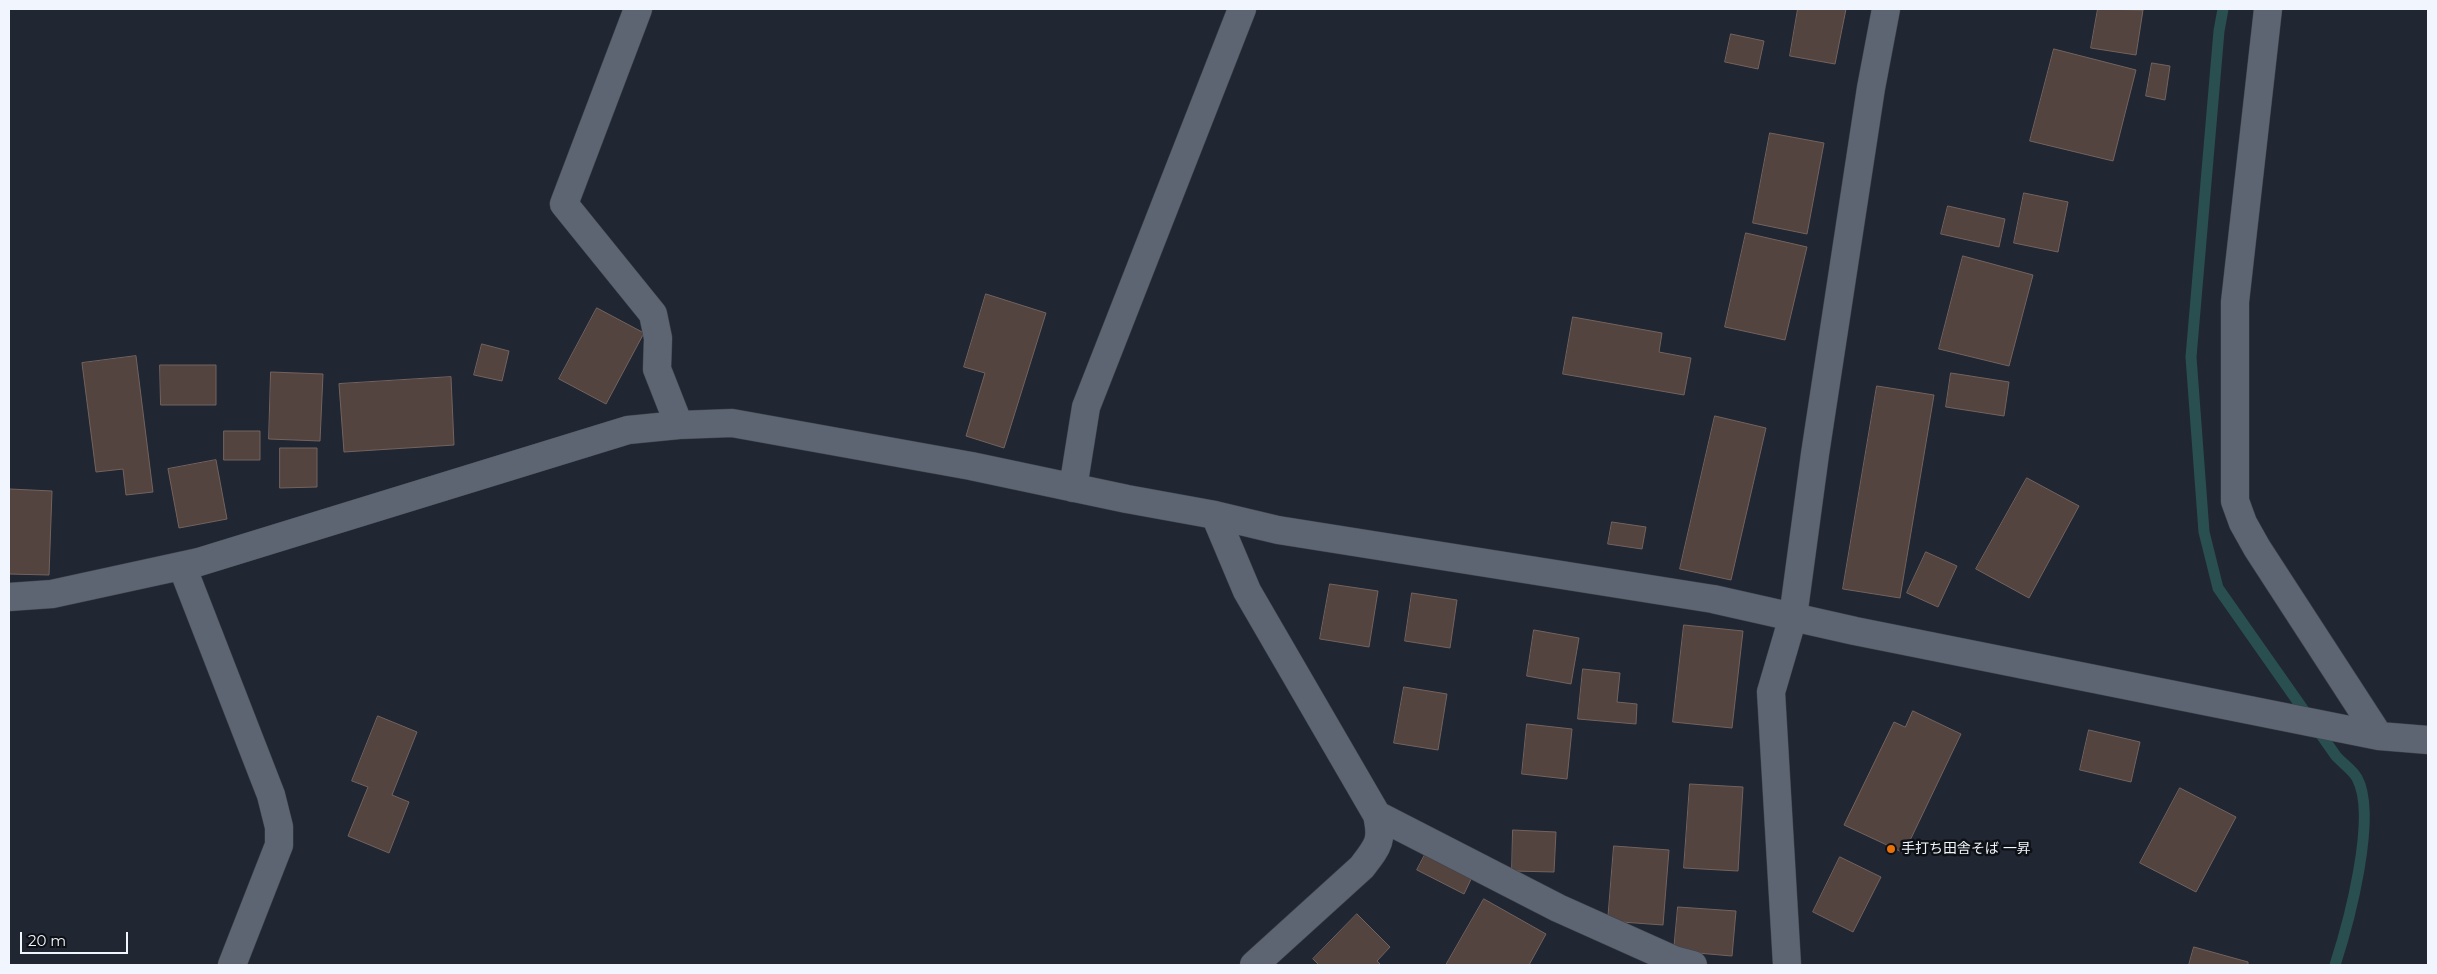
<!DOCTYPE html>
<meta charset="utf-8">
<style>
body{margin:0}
#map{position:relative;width:2437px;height:974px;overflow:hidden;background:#202732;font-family:Montserrat,sans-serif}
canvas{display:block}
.frame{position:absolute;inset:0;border:10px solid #f1f5fd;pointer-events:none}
.scale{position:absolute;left:20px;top:932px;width:108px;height:22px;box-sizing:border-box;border:2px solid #f1f5fd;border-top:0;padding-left:6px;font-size:15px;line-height:18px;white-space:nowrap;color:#f1f5fd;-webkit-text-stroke:4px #0d1015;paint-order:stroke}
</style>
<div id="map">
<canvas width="2437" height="974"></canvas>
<div class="frame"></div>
<div class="scale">20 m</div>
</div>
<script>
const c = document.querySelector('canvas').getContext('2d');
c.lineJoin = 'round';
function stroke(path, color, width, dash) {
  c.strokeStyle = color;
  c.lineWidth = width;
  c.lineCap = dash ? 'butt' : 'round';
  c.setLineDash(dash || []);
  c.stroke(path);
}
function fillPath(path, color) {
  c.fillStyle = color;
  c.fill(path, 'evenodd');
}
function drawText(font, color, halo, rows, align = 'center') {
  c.font = font + ' Montserrat,"Noto Sans JP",sans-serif';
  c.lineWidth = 5;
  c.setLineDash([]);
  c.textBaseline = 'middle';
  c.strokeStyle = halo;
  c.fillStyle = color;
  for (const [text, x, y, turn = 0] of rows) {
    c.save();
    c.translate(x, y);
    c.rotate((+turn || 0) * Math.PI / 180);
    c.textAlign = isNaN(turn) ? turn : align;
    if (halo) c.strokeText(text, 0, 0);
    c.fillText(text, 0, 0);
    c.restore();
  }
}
stroke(new Path2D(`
 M2223 9 2219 31 2191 357 2204 532 2218 588 2336 756C2342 763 2353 770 2357 778 2378 816 2348 925 2335 965`), '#2a4f50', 11);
const building = new Path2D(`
 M1798 9H1846L1835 64 1790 56Z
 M2098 9 2143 10 2136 55 2091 48Z
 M1731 34 1764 41 1758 69 1725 62Z
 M2054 49 2136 70 2113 161 2030 141Z
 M2152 63 2170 66 2165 100 2146 96Z
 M1770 133 1824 143 1807 234 1753 223Z
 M2024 193 2068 202 2058 252 2014 243Z
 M1948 206 2005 219 1999 247 1941 234Z
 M1746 233 1807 247 1785 340 1725 327Z
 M1963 256 2033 275 2009 366 1939 349Z
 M986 294 1046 313 1004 448 966 436 985 373 964 367Z
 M597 308 644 333 606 404 559 379Z
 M1573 317 1662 333 1659 352 1691 358 1684 395 1563 374Z
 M482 344 509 351 502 381 474 375Z
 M136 356 153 492 126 495 123 469 96 472 82 363Z
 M160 365H216V405H161Z
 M271 372 323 374 320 441 269 439Z
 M1951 373 2009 382 2004 416 1946 407Z
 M451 377 454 445 344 452 339 384Z
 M1877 386 1934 395 1900 598 1843 589Z
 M1715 416 1766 428 1731 580 1680 569Z
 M224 431H260V460H224Z
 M280 448H317V487L280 488Z
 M216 460 227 519 179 528 168 469Z
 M2027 478 2079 506 2029 598 1976 569Z
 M10 489 52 491 49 575 9 574Z
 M1612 522 1646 527 1642 549 1608 544Z
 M1926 552 1957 566 1938 607 1907 593Z
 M1330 584 1378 591 1369 647 1320 639Z
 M1412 593 1457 600 1450 648 1405 641Z
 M1684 625 1743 631 1732 728 1673 722Z
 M1534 630 1579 638 1571 684 1527 676Z
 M1583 669 1620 673 1617 702 1637 704 1636 724 1578 719Z
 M1404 687 1447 694 1438 750 1394 743Z
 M1913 711 1961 734 1904 853 1844 825 1894 722 1905 727Z
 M378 716 417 732 392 795 409 802 389 853 348 836 368 787 352 781Z
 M1527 724 1572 729 1567 779 1522 774Z
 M2089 730 2140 742 2131 782 2080 770Z
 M1690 784 1743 787 1738 871 1684 868Z
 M2180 788 2236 817 2196 892 2140 863Z
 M1513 830 1556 832 1554 872 1512 871Z
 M1614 846 1669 850 1663 925 1608 921Z
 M1427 851 1473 875 1464 894 1417 870Z
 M1840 857 1881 877 1853 932 1813 912Z
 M1484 899 1546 934 1529 965H1446Z
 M1678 907 1736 911 1732 956 1674 951Z
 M1357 914 1390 947 1377 961 1381 965H1319L1313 959Z
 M2194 947 2248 962V965H2189Z`);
fillPath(building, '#544440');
stroke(building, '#73625e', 1);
const minor = new Path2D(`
 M638 9 564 204 653 314 658 338 657 369 679 425
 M2268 9 2235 302V501L2243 523 2257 548 2379 736
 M1073 488 1086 407 1242 9
 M1215 515 1247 591 1377 815C1383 841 1378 846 1362 867L1254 965
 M182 566 271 795 279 827V845L232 965
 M9 597 52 594 199 562 628 430 679 425 732 423 971 466 1127 499 1215 515 1278 530 1713 599 1855 631 2379 736 2428 740
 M1377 815 1558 908 1674 960 1693 965
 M1787 965 1771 692 1793 617 1815 454 1871 88 1886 9`);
stroke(minor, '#3d424c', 29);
stroke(minor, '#5d6572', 28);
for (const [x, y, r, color] of [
 [1891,849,5,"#e8710a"]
]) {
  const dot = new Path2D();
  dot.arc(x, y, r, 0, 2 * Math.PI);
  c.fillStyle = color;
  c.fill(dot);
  stroke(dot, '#0d1015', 2);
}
drawText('14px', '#f1f5fd', '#0d1015', [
 ["手打ち田舎そば 一昇",1901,849]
], 'left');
</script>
